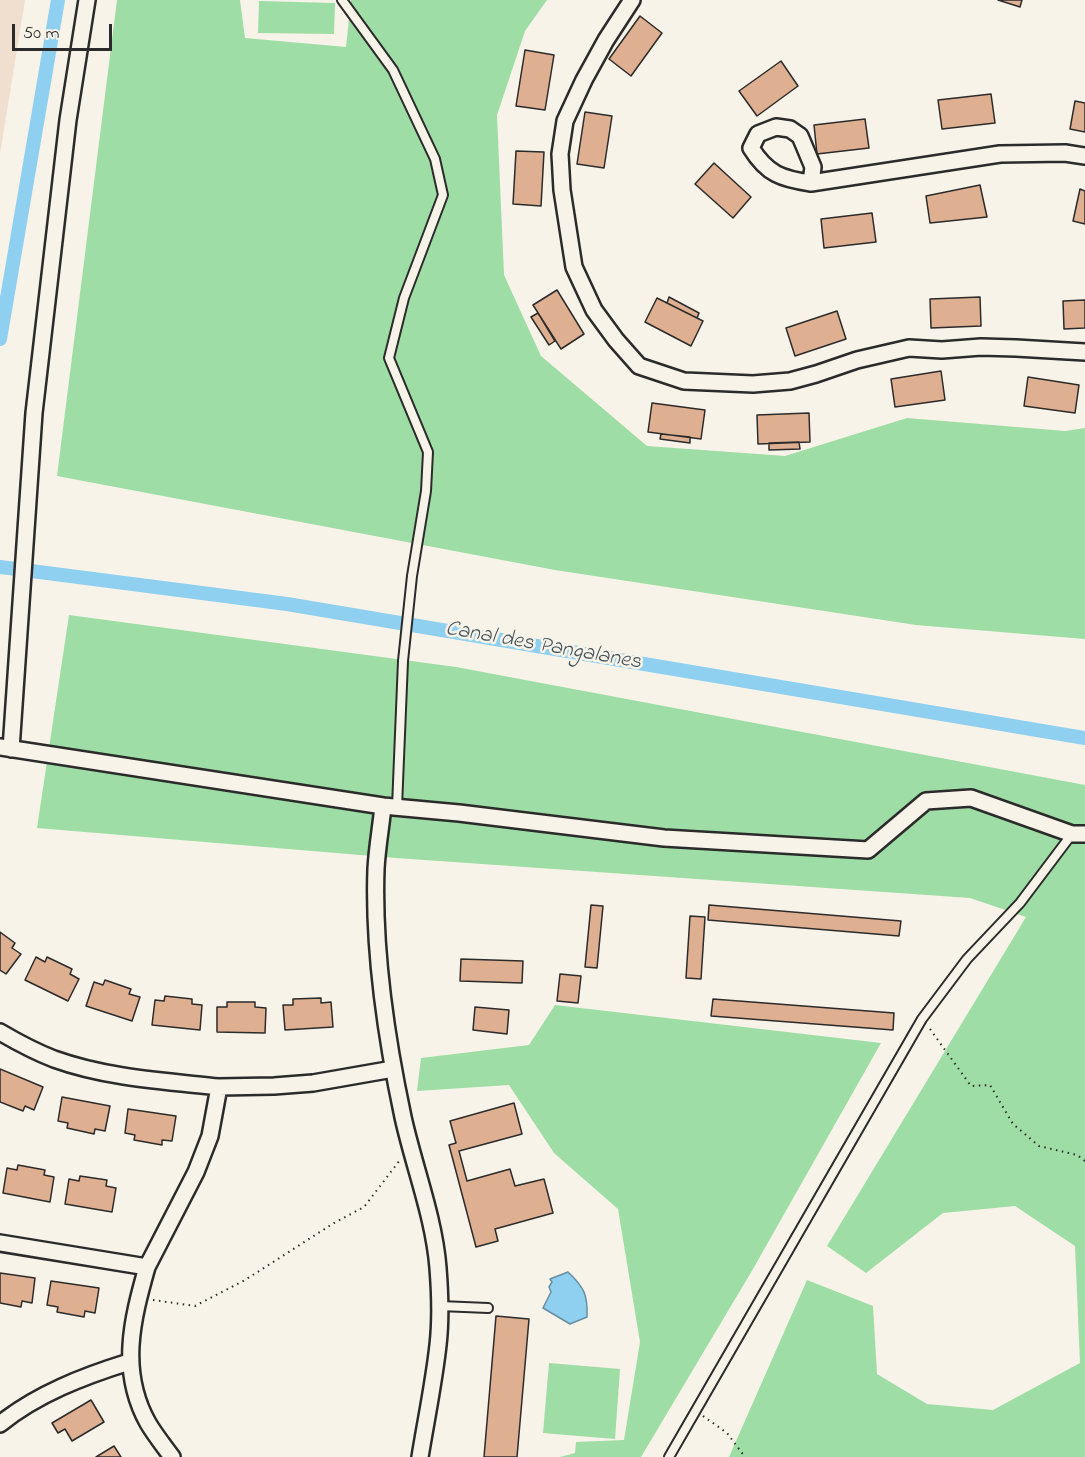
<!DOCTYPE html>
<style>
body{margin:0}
#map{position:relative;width:1085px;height:1457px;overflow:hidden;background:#f7f3e8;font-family:"Indie Flower",sans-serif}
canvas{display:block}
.scale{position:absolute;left:12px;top:24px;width:100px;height:27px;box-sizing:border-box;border:3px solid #2b2b2b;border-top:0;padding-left:8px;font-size:18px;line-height:21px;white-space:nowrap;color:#2b2b2b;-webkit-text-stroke:4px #f7f3e8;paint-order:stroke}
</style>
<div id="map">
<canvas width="1085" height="1457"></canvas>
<div class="scale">50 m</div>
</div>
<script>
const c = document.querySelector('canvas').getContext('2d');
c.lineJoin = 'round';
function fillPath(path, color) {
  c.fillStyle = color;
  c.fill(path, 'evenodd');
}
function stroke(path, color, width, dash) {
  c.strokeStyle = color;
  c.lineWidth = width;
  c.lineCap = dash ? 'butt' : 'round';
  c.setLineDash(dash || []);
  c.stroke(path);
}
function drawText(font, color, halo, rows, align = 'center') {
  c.font = font + ' "Indie Flower",sans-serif';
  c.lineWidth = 5;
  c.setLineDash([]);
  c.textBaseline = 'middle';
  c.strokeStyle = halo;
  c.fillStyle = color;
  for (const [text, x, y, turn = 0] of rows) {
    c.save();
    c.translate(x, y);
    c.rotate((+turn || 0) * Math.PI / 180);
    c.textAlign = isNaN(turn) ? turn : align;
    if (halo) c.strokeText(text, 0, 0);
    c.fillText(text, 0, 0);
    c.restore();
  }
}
fillPath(new Path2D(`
 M0 0H25L0 154Z`), '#f0dfce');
fillPath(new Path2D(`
 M117 0H240L245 38 346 47 351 0H547L525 31 497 115 504 275 541 356 647 446 785 456 907 418 1065 431 1085 428V639L916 625 555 570 57 476Z
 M259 1 335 3 334 34 258 33Z
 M69 615 456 667 1085 785V1457H729L807 1280 873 1306 877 1374 927 1404 993 1410 1080 1363 1075 1246 1015 1206 943 1213 866 1273 827 1246 1026 917 970 898 396 858 37 828Z
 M555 1005 881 1043 753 1269 641 1457H560L575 1453 576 1442 624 1440 640 1342 618 1209 554 1153 509 1085 417 1091 421 1058 529 1045Z
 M549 1363 620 1369 615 1439 543 1433Z`), '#9edda5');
const water = new Path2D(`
 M568 1272C584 1287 588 1295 587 1317L570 1324 543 1308 551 1292 549 1287 552 1282 550 1279Z`);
fillPath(water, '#8fd0f0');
stroke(water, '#678ea1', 1.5);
stroke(new Path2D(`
 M0 339 58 0
 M0 567 287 604 1085 738`), '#8fd0f0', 14);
const building = new Path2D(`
 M998 0H1022L1020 7Z
 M640 16 662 33 631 76 609 59Z
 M525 50 554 55 545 110 516 106Z
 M781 61 798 86 757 116 739 91Z
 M991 94 995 123 942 129 938 100Z
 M1075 101 1085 103V132L1070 129Z
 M585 112 612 116 604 168 577 164Z
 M865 119 869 148 817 154 814 125Z
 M516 151 544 152 541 206 513 204Z
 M714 163 751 197 733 218 695 184Z
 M980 185 987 217 930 223 926 196Z
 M1080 189 1085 191V224L1073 221Z
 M872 213 876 242 824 248 821 219Z
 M557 290 584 334 561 349 533 305Z
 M669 297 699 313 697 318 667 303Z
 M980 297 981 326 931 328 930 299Z
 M657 298 703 321 691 346 645 322Z
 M1085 300V328L1064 329 1063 301Z
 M837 311 846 339 795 356 786 328Z
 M538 313 555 341 549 345 531 317Z
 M941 371 945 400 895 407 891 379Z
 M1028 377 1079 385 1075 413 1024 406Z
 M652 403 705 410 701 439 648 432Z
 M809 413 810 442 758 444 757 415Z
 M661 434 690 437V443L660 439Z
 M799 442 800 449 769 450V443Z
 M591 905 603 906 597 968 585 967Z
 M709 905 901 921 899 936 708 920Z
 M690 916 705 917 701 979 686 978Z
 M0 932 15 943 12 948 21 954 6 974 0 970Z
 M36 957 45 962 47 957 72 969 70 974 79 979 68 1001 25 980Z
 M461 959 523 961 522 983 460 981Z
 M560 974 581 976 578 1003 557 1001Z
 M105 980 131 989 129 994 140 997 132 1021 86 1006 94 982 103 985Z
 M165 996 192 999V1004L202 1005 200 1030 152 1025 155 1000 164 1001Z
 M321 998V1003L331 1002 333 1027 285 1030 283 1005H293V999Z
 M713 999 894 1013 893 1030 711 1016Z
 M227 1002H255V1007L266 1008 265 1033 217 1032V1007H227Z
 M475 1007 509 1010 507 1034 473 1030Z
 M0 1069 43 1087 34 1110 25 1106 23 1111 0 1102Z
 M62 1097 110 1106 105 1131 95 1129 94 1134 67 1128 68 1123 58 1121Z
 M514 1103 522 1134 459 1151 467 1181 510 1169 515 1186 544 1179 553 1213 495 1229 498 1241 476 1247 449 1145 456 1143 450 1121Z
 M128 1109 176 1116 172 1141 162 1140V1145L134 1140 135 1135 125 1133Z
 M18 1165 45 1170 44 1175 54 1177 50 1202 3 1193 7 1168 17 1170Z
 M80 1176 107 1180 106 1186 116 1188 112 1212 65 1204 69 1179 79 1181Z
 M0 1273 35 1278 32 1303 22 1301 21 1307 0 1303Z
 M51 1281 99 1288 95 1313 85 1311 84 1317 57 1312 58 1307 47 1305Z
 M496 1316 529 1319 517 1457H484Z
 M91 1400 104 1422 72 1441 65 1429 58 1433 52 1423Z
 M114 1446 121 1457H96Z`);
fillPath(building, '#dfaf91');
stroke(building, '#2b2b2b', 1.5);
const lane = new Path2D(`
 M342 0 393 70 435 159 443 195 404 298 389 358 428 452 426 491 412 576 403 661 397 807
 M440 1306 488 1308
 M669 1457 922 1019 967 959 1020 903 1072 834`);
const street = new Path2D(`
 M632 0 606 40 584 80 565 121 560 154 562 190 574 267 594 310 616 340 639 366 684 381 753 384 790 381 816 374 857 360 909 348 942 350 981 347 1016 348 1085 352
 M811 183 813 167 800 136 790 129 776 127 758 134 751 148C767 174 782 179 811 183L1000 154 1065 153 1085 156
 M0 747 383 806
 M11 749 34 413 68 120 87 0
 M0 1032C17 1042 36 1052 54 1059 107 1078 163 1081 219 1087L210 1136 196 1172 147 1267
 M219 1087 274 1086 313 1083 393 1069
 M0 1243 147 1267C132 1320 119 1371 148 1423 155 1435 164 1446 172 1457
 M0 1424C37 1394 84 1376 129 1362
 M420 1457C426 1420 434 1382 438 1345 441 1319 440 1293 438 1268 434 1217 414 1167 403 1117 386 1037 373 952 376 869 377 848 381 827 383 806L459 813 664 838 868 850 926 801 971 798 1072 834H1085`);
stroke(lane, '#2b2b2b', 12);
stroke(street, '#2b2b2b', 20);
stroke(new Path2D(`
 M930 1029 971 1086 990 1085 1013 1124 1039 1146 1077 1155 1085 1161
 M153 1300 195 1306 245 1280 334 1223 364 1207 400 1160
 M703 1416 727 1433 745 1457`), '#2b2b2b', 2, [1.5, 4.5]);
stroke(lane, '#f7f3e8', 8);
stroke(street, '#f7f3e8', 15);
drawText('italic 22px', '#44545c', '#f7f3e8', [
 ["Canal des Pangalanes",543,647,10]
]);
</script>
